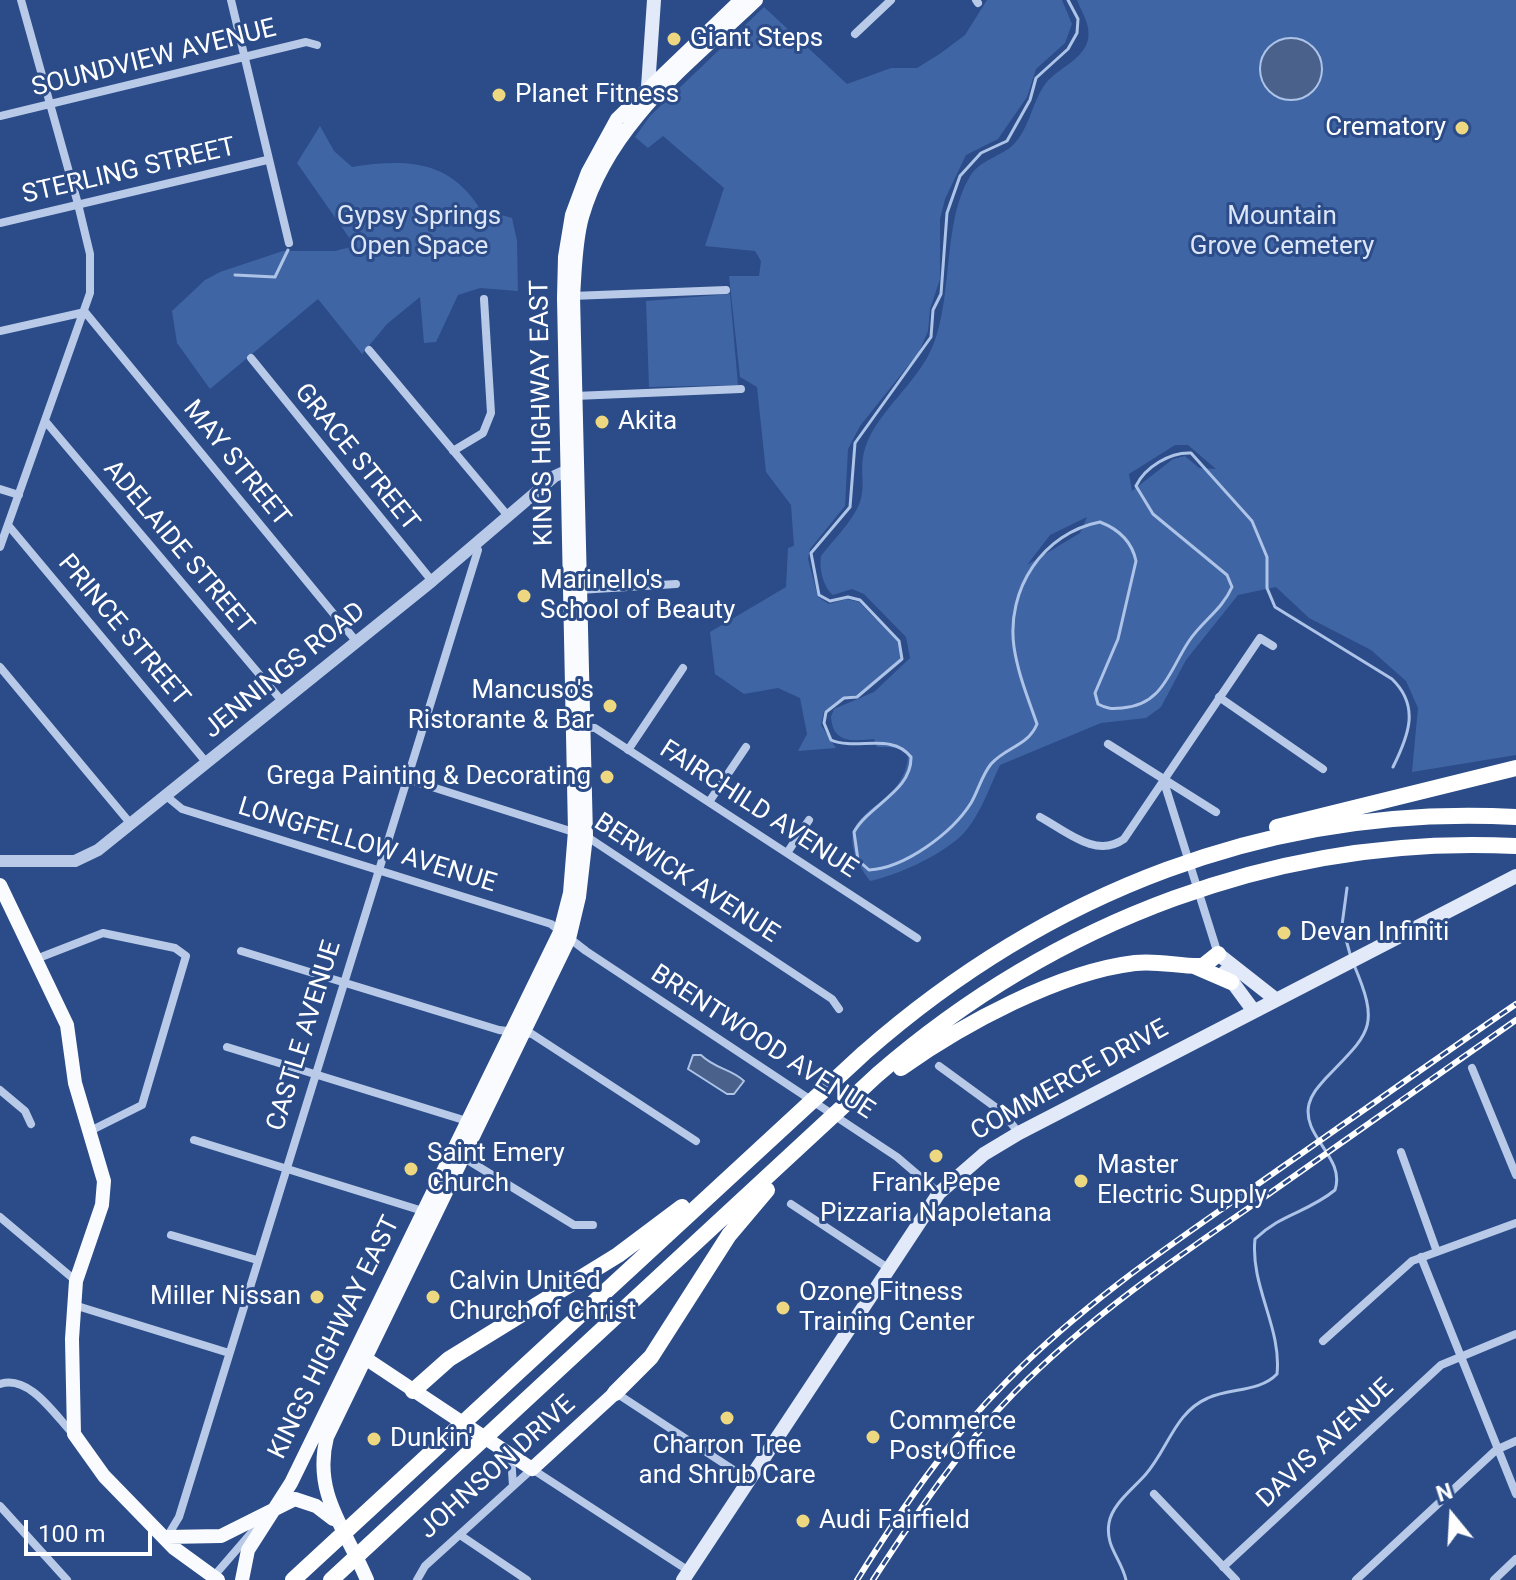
<!DOCTYPE html>
<style>
body{margin:0}
#map{position:relative;width:1516px;height:1580px;overflow:hidden;background:#2b4c88;font-family:Roboto,sans-serif}
canvas{display:block}
.north{position:absolute;left:1412px;top:1476px;width:80px;height:80px;-webkit-text-stroke:6px #2b4c88;paint-order:stroke;rotate:342deg;font-size:22px;font-weight:700;line-height:32px;text-align:center;color:#fff}
.north::after{content:'';display:block;margin:auto;width:28px;height:36px;background:#fff;clip-path:polygon(50% 0,100% 100%,50% 72%,0 100%)}
.scale{position:absolute;left:24px;top:1520px;width:128px;height:36px;box-sizing:border-box;border:4px solid #fff;border-top:0;padding-left:10px;font-size:24px;line-height:28px;white-space:nowrap;color:#fff;-webkit-text-stroke:6px #2b4c88;paint-order:stroke}
</style>
<div id="map">
<canvas width="1516" height="1580"></canvas>
<div class="north">N</div>
<div class="scale">100 m</div>
</div>
<script>
const c = document.querySelector('canvas').getContext('2d');
c.lineJoin = 'round';
function fillPath(path, color) {
  c.fillStyle = color;
  c.fill(path, 'evenodd');
}
function stroke(path, color, width, dash) {
  c.strokeStyle = color;
  c.lineWidth = width;
  c.lineCap = dash ? 'butt' : 'round';
  c.setLineDash(dash || []);
  c.stroke(path);
}
function drawText(font, color, halo, rows, align = 'center') {
  c.font = font + ' Roboto,sans-serif';
  c.lineWidth = 6;
  c.setLineDash([]);
  c.textBaseline = 'middle';
  c.strokeStyle = halo;
  c.fillStyle = color;
  for (const [text, x, y, turn = 0] of rows) {
    c.save();
    c.translate(x, y);
    c.rotate((+turn || 0) * Math.PI / 180);
    c.textAlign = isNaN(turn) ? turn : align;
    if (halo) c.strokeText(text, 0, 0);
    c.fillText(text, 0, 0);
    c.restore();
  }
}
fillPath(new Path2D(`
 M987 0H1062L1072 24 1065 43 1036 69 1027 97 998 139 966 155 945 199 940 219V279L930 309 928 331 919 352 860 426 848 449 845 506 810 549 808 559 818 597 829 604 847 599 859 602 897 641 901 659 857 695 844 697 824 711 821 725 836 748 798 751 807 734 800 698 778 688 744 694 715 674 710 632 786 587 788 548 794 546 791 505 766 472 757 387 740 377 729 276H759L761 261 755 251 705 246 724 188 663 136 648 148 635 137 650 116 764 7 847 84 891 68H917L941 53 965 35Z
 M1077 0H1516V755L1412 772 1418 708 1406 681 1371 650 1309 618 1276 587 1238 595 1186 660 1161 707 1146 718 1101 723 1000 765C989 788 979 819 960 837 939 856 898 875 870 881 816 806 903 816 908 757 901 746 890 747 877 747L874 739C853 741 833 744 831 717L834 709 874 692 910 658 906 637 864 594 852 589 833 595C823 587 819 568 821 556 834 539 853 521 860 502 868 478 854 465 872 432 891 399 925 374 936 337 952 289 944 221 969 178 979 160 998 158 1012 146 1030 129 1032 101 1046 83 1058 68 1083 60 1088 40 1091 25 1082 13 1077 0ZM1175 445H1188L1216 469 1199 468 1185 456 1173 459 1132 491 1129 474ZM1087 517 1080 533 1027 565 1050 535Z
 M320 126 334 151 352 167C405 159 449 159 480 209L512 218 517 241 518 291 480 288 458 295 436 342 424 343 420 297 387 324 362 354 318 299 210 389 177 343 172 311 205 280 220 272 283 251H335L355 246 297 163Z
 M730 294 738 385 649 387 646 301Z`), '#4065a4');
const water = new Path2D(`
 M1260 69a31 31 0 1 1 62 0a31 31 0 1 1-62 0Z
 M693 1055H701C715 1069 732 1069 744 1081L734 1094H727L688 1069Z`);
fillPath(water, '#4a618c');
stroke(water, '#adc4e8', 2);
stroke(new Path2D(`
 M1068 0 1078 19 1077 33 1068 49 1036 78 1030 100 1007 141 981 153 960 176 947 213 941 294 933 310 931 337 855 443 850 507 811 553 819 595 830 601 848 597 860 600 899 641 902 659 857 697 844 698 826 712 824 723 831 740C856 751 892 732 911 757 912 791 869 805 854 832L858 860 869 870C905 868 952 833 971 803 978 791 982 775 991 764 1006 747 1028 746 1037 724 1028 698 1018 674 1014 647 1006 589 1043 533 1100 522 1118 529 1132 542 1136 561L1118 639 1095 693 1098 704C1107 709 1112 709 1122 708 1163 705 1169 671 1189 641 1202 621 1222 610 1232 587L1227 575 1153 514 1136 486C1145 467 1170 452 1191 453L1252 521 1267 557V588L1275 607 1392 679C1420 706 1409 735 1393 767
 M235 275 275 277 288 250
 M1347 888 1342 925 1350 954
 M1126 1580C1121 1558 1105 1547 1109 1523 1112 1504 1134 1488 1146 1474 1168 1449 1175 1412 1208 1398 1230 1388 1260 1392 1277 1374 1282 1328 1250 1286 1255 1239 1282 1213 1307 1213 1335 1190 1346 1157 1301 1137 1309 1104 1312 1093 1319 1086 1326 1078 1369 1033 1381 1028 1354 965`), '#adc4e8', 3);
stroke(new Path2D(`
 M231 0 289 243
 M976 0 978 3
 M855 34 891 0
 M0 116 306 42 317 45
 M0 223 267 160
 M572 296 726 290
 M0 331 85 312 356 641
 M369 350 508 516
 M251 358 432 581
 M575 396 741 389
 M46 422 281 700
 M453 451 483 433 491 413 484 299
 M0 489 19 495
 M8 525 206 762
 M0 547 90 293V254L78 204 21 0
 M579 590 676 584
 M0 667 130 823
 M1219 697 1323 769
 M581 727 595 728 917 938
 M1108 744 1216 812
 M628 750 683 668
 M407 779 586 836 832 999 839 1009
 M1163 779 1218 954
 M165 795 182 809 551 924 586 951 897 1157 939 1193
 M709 802 746 747
 M1040 817C1066 831 1096 859 1124 839L1260 638 1273 646
 M787 853 809 820
 M241 951 499 1030 532 1034 696 1141
 M36 959 103 933 175 948 186 956 142 1105 90 1131
 M227 1047 470 1122
 M939 1066 1002 1112 1019 1133
 M1472 1068 1516 1175
 M0 1090 25 1111 31 1124
 M194 1140 426 1212
 M1401 1152 1437 1252
 M461 1156 574 1225H593
 M791 1204 888 1268
 M0 1217 76 1281
 M171 1235 257 1260
 M1421 1257 1516 1494
 M74 1305 229 1353
 M1323 1341 1412 1261 1516 1223
 M0 1384C29 1374 55 1415 73 1434
 M616 1393 749 1480
 M511 1456 513 1486
 M1154 1494 1236 1580
 M0 1506 67 1580
 M460 1535 527 1580
 M167 1537 179 1517 478 550 475 545
 M1223 1567 1441 1365 1516 1334
 M214 1576 258 1525
 M417 1580 425 1566 532 1469 689 1571
 M1356 1580 1496 1450 1516 1441
 M1494 1580 1516 1559`), '#b8cae8', 8);
stroke(new Path2D(`
 M0 861H75L98 850 432 581 555 476 575 467`), '#b8cae8', 12);
stroke(new Path2D(`
 M654 0 648 87 655 92
 M1218 954 1274 998
 M1225 972 1253 1010
 M683 1580 939 1193 984 1154 1019 1133 1516 876`), '#e2e9f8', 14);
stroke(new Path2D(`
 M0 885 67 1025 75 1083 104 1181 102 1205 76 1281 72 1339 74 1434 104 1476 174 1548 218 1580
 M359 1354 532 1469 615 1393
 M167 1537 221 1536 295 1499 316 1506 333 1519
 M242 1580 248 1550 291 1483 560 932 570 893 575 831 564 298 565 257 572 215 588 172 617 119 741 0
 M367 1580C347 1531 312 1494 327 1437L569 939 579 897 586 836 573 296C575 270 575 242 582 217 609 123 688 65 756 0`), '#fafbfe', 14);
stroke(new Path2D(`
 M1277 827 1516 768
 M1194 966 1231 982
 M901 1068C963 1024 1059 972 1135 963 1158 960 1180 967 1203 966L1218 954
 M413 1391 449 1359 618 1255 682 1207
 M615 1393 651 1357 729 1235 767 1190
 M293 1580 864 1053C1047 892 1271 804 1516 817
 M331 1580 877 1075C1054 921 1280 834 1516 846`), '#fff', 16);
const rail = new Path2D(`
 M857 1580C901 1510 947 1441 1006 1382 1081 1305 1170 1245 1258 1184 1344 1124 1430 1063 1516 1004
 M873 1580C916 1514 960 1448 1015 1392 1089 1317 1177 1257 1263 1198 1347 1139 1431 1079 1516 1020`);
stroke(rail, '#fff', 6);
stroke(rail, '#2b4c88', 3, [9]);
for (const [x, y, r, color] of [
 [674,39,8,"#eed781"],
 [499,95,8,"#eed781"],
 [1462,128,8,"#eed781"],
 [602,422,8,"#eed781"],
 [524,596,8,"#eed781"],
 [610,706,8,"#eed781"],
 [607,777,8,"#eed781"],
 [1284,933,8,"#eed781"],
 [936,1156,8,"#eed781"],
 [411,1169,8,"#eed781"],
 [1081,1181,8,"#eed781"],
 [317,1297,8,"#eed781"],
 [433,1297,8,"#eed781"],
 [783,1308,8,"#eed781"],
 [727,1418,8,"#eed781"],
 [873,1437,8,"#eed781"],
 [374,1439,8,"#eed781"],
 [803,1521,8,"#eed781"]
]) {
  const dot = new Path2D();
  dot.arc(x, y, r, 0, 2 * Math.PI);
  c.fillStyle = color;
  c.fill(dot);
  stroke(dot, '#2b4c88', 3);
}
drawText('26px', '#fff', '#2b4c88', [
 ["Giant Steps",690,39],
 ["Planet Fitness",515,95],
 ["Crematory",1446,128,"right"],
 ["Akita",618,422],
 ["Marinello's",540,581],
 ["School of Beauty",540,611],
 ["Mancuso's",594,691,"right"],
 ["Ristorante & Bar",594,721,"right"],
 ["Grega Painting & Decorating",591,777,"right"],
 ["Devan Infiniti",1300,933],
 ["Saint Emery",427,1154],
 ["Church",427,1184],
 ["Master",1097,1166],
 ["Electric Supply",1097,1196],
 ["Frank Pepe",936,1184,"center"],
 ["Pizzaria Napoletana",936,1214,"center"],
 ["Calvin United",449,1282],
 ["Church of Christ",449,1312],
 ["Ozone Fitness",799,1293],
 ["Training Center",799,1323],
 ["Miller Nissan",301,1297,"right"],
 ["Commerce",889,1422],
 ["Post Office",889,1452],
 ["Dunkin'",390,1439],
 ["Charron Tree",727,1446,"center"],
 ["and Shrub Care",727,1476,"center"],
 ["Audi Fairfield",819,1521]
], 'left');
drawText('26px', '#fff', '#2b4c88', [
 ["SOUNDVIEW AVENUE",154,59,-14],
 ["STERLING STREET",129,172,-13],
 ["KINGS HIGHWAY EAST",543,413,-91],
 ["GRACE STREET",356,458,51],
 ["MAY STREET",236,464,51],
 ["ADELAIDE STREET",178,548,50],
 ["PRINCE STREET",123,631,50],
 ["JENNINGS ROAD",285,671,-39],
 ["FAIRCHILD AVENUE",758,810,33],
 ["LONGFELLOW AVENUE",367,846,17],
 ["BERWICK AVENUE",686,879,33],
 ["CASTLE AVENUE",305,1036,-73],
 ["BRENTWOOD AVENUE",762,1043,33],
 ["COMMERCE DRIVE",1070,1081,-29],
 ["KINGS HIGHWAY EAST",335,1338,-64],
 ["DAVIS AVENUE",1326,1444,-43],
 ["JOHNSON DRIVE",498,1468,-42]
]);
drawText('26px', '#dce6f7', '#2b4c88', [
 ["Gypsy Springs",419,217],
 ["Open Space",419,247],
 ["Mountain",1282,217],
 ["Grove Cemetery",1282,247]
]);
</script>
